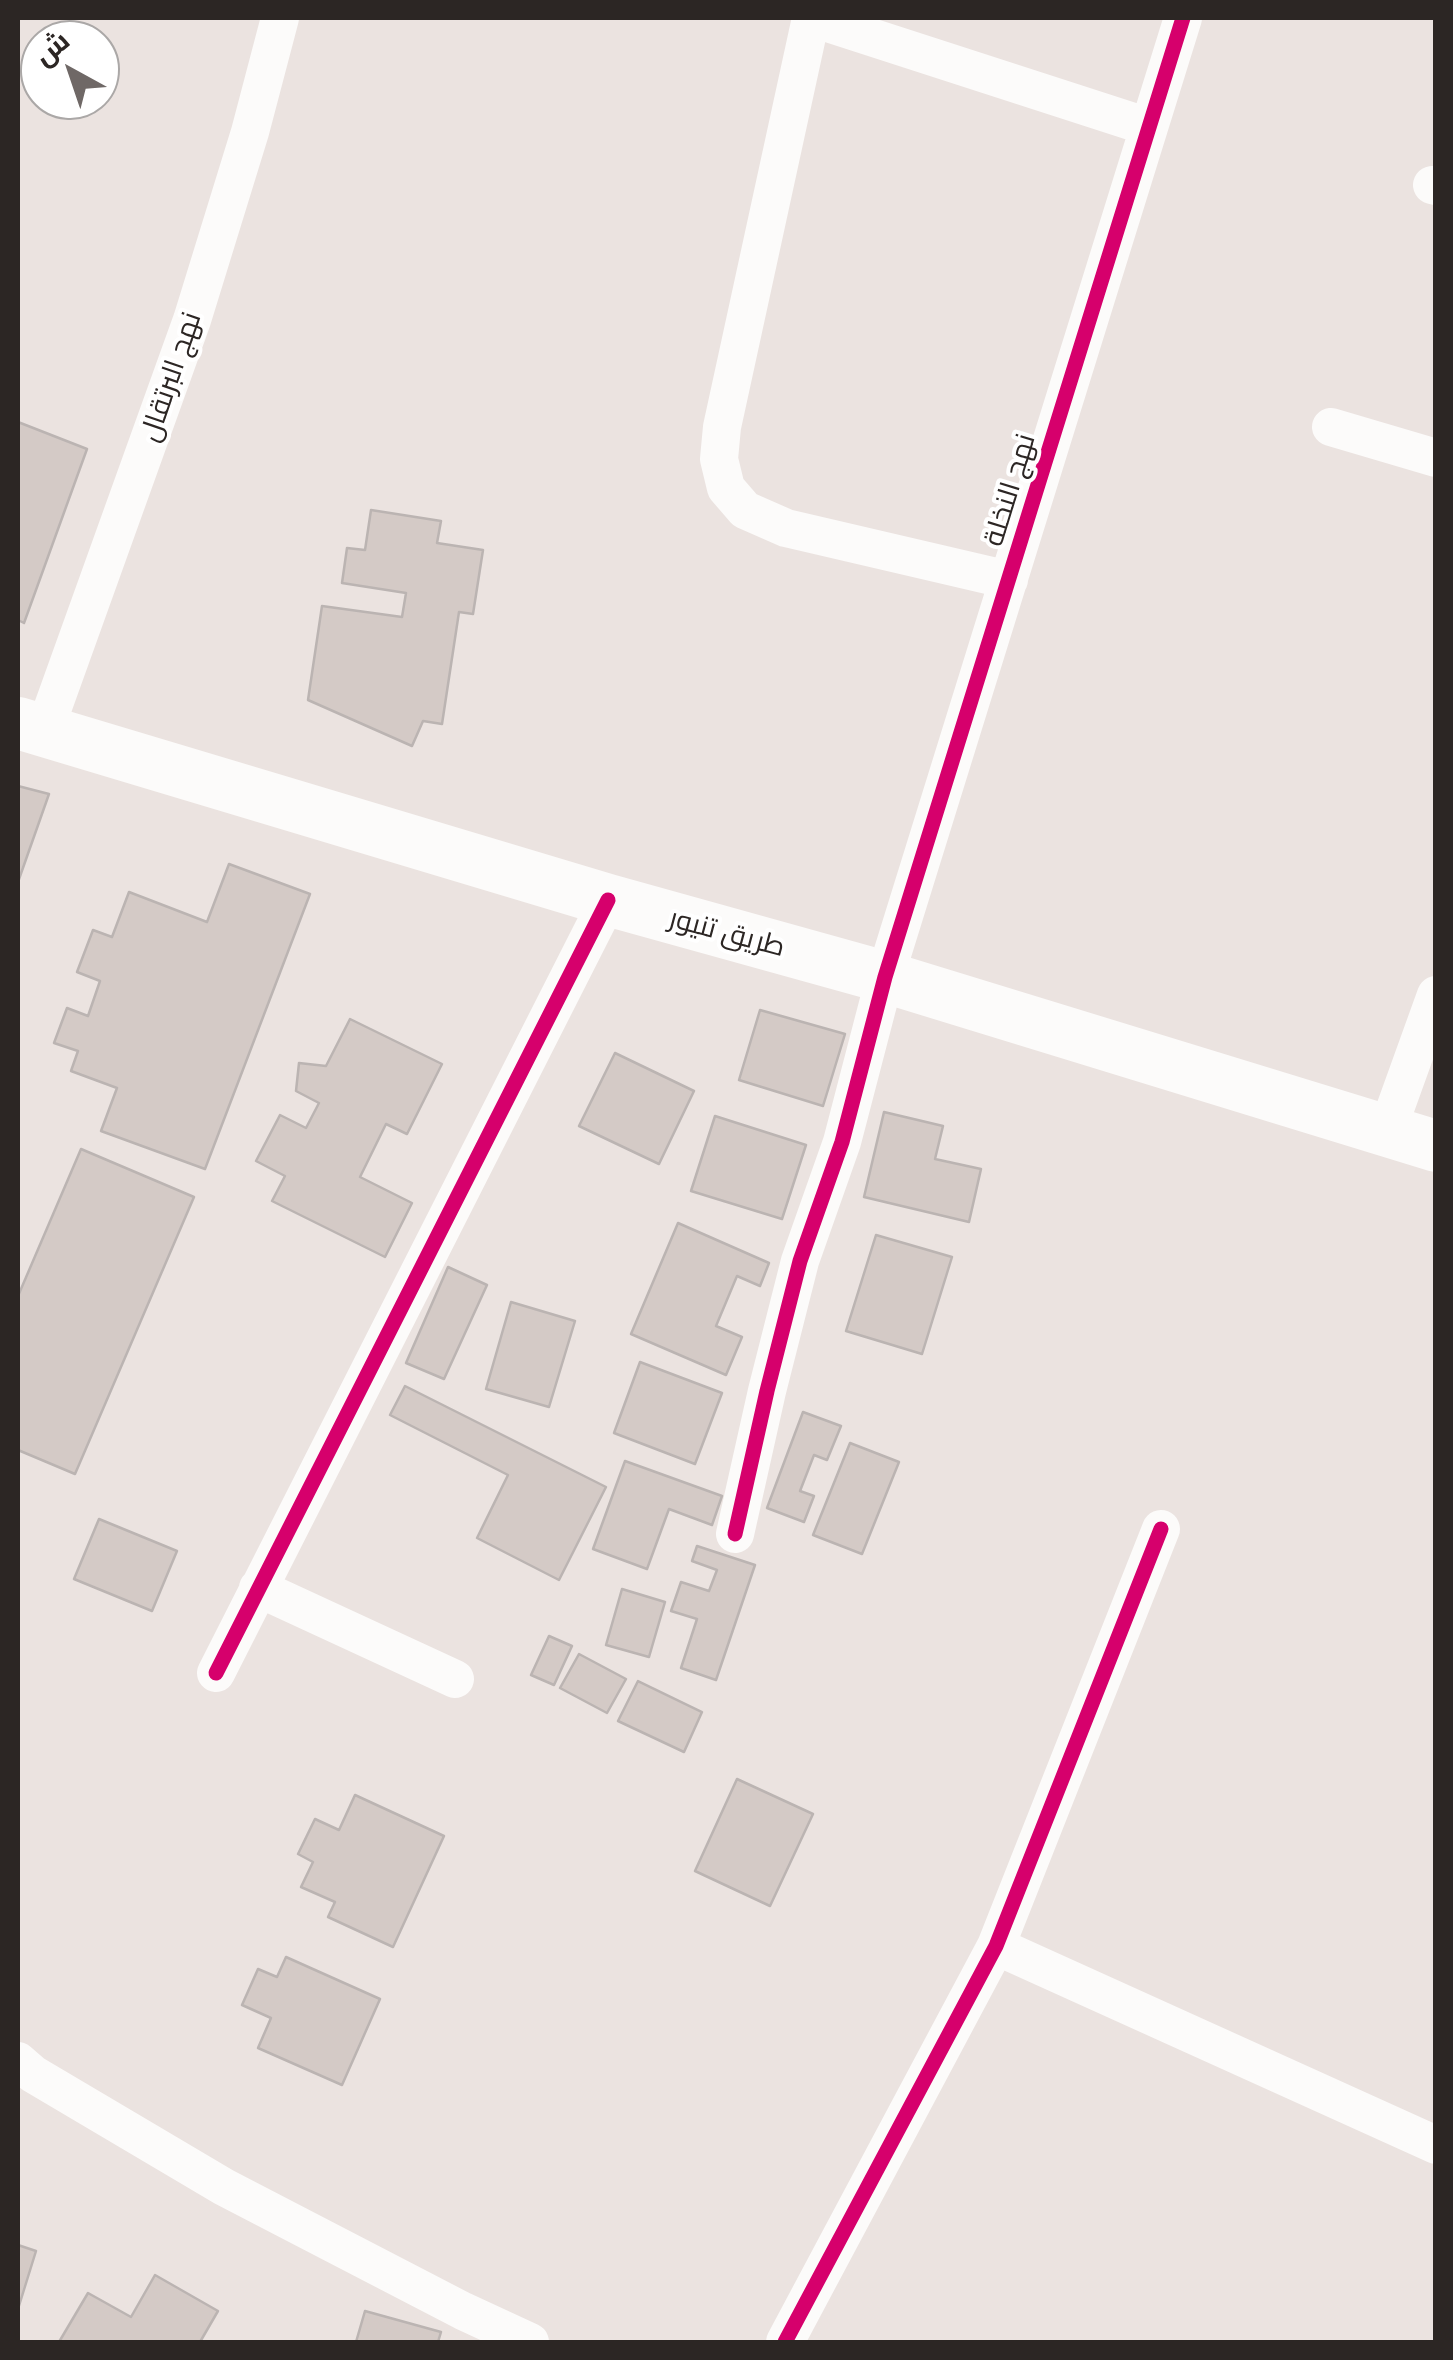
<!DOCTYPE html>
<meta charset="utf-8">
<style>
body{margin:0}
#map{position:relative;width:1453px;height:2360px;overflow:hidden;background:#ebe3e0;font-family:Raleway,Cairo,sans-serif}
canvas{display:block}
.frame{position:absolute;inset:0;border:20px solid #2c2624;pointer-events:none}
.north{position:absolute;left:20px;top:20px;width:100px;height:100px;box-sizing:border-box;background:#fff;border:2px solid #aba8a7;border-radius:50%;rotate:320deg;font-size:28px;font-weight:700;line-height:40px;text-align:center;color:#2c2624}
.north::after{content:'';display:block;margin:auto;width:35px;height:45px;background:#6f6866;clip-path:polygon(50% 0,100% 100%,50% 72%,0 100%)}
</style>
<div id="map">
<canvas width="1453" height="2360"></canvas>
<div class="frame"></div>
<div class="north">ش</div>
</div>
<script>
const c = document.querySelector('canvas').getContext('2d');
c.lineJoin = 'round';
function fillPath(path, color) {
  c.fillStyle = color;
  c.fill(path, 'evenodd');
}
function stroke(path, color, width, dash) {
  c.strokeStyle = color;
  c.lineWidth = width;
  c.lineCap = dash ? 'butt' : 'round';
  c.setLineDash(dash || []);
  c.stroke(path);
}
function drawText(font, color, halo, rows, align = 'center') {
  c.font = font + ' Raleway,Cairo,sans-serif';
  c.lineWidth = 8;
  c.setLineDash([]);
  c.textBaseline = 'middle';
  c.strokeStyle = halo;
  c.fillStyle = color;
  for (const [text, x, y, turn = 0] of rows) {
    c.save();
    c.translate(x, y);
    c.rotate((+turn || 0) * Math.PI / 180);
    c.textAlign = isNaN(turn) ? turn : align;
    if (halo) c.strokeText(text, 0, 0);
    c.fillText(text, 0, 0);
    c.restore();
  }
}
const building = new Path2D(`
 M18 422 87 449 24 623 18 620Z
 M371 510 441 521 437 543 483 550 473 614 459 612 442 724 423 721 412 746 308 700 322 606 402 617 406 593 342 583 347 548 365 550Z
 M18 786 49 794 18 882Z
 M229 864 310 894 205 1169 101 1131 117 1088 71 1071 78 1051 54 1043 67 1008 88 1016 100 981 77 972 93 930 112 937 129 892 207 922Z
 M760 1010 845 1034 823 1106 739 1080Z
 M350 1019 442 1064 407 1134 386 1124 360 1177 412 1203 385 1257 272 1201 285 1176 256 1161 280 1115 306 1128 319 1103 296 1091 299 1063 326 1066Z
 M615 1053 694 1091 659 1164 579 1126Z
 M884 1112 943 1126 935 1159 981 1169 969 1222 864 1197Z
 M715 1116 806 1145 782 1219 691 1191Z
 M81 1149 194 1197 75 1474 18 1450V1296Z
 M678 1223 769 1263 760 1286 737 1276 716 1326 742 1337 726 1375 631 1334Z
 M876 1235 952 1257 922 1354 846 1331Z
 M448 1267 487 1285 444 1379 406 1363Z
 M511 1302 575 1321 549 1407 486 1389Z
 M640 1362 722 1393 695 1464 614 1433Z
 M405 1386 606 1487 559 1580 477 1538 508 1475 390 1415Z
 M803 1412 841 1426 827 1460 814 1455 800 1491 814 1496 804 1522 767 1508Z
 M850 1443 899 1462 862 1554 813 1535Z
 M625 1461 722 1496 712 1525 669 1509 647 1569 593 1549Z
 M99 1519 177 1551 152 1611 74 1579Z
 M697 1546 755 1565 716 1680 681 1668 697 1619 671 1611 681 1582 709 1591 717 1570 692 1561Z
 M622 1589 665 1602 649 1657 606 1645Z
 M549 1636 572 1646 554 1685 531 1675Z
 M579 1654 626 1679 607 1713 560 1688Z
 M638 1681 702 1712 684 1752 618 1721Z
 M737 1779 813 1814 770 1906 695 1871Z
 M355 1795 444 1836 393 1947 328 1917 335 1902 301 1887 313 1862 298 1854 315 1819 339 1830Z
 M286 1957 380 1999 342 2085 258 2048 271 2018 242 2005 258 1969 277 1977Z
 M18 2245 36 2251 18 2309Z
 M155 2275 218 2311 200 2342H59L88 2293 131 2317Z
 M365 2311 441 2332 438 2342H356Z`);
fillPath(building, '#d4cac6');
stroke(building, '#bbb4b2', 2.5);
stroke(new Path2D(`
 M811 18 722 427 719 459 726 488 745 510 786 528 1009 580
 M812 18 1149 127
 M1432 185 1436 186
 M1331 427 1436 458
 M44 732 192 320 250 132 280 18
 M1387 1131 1436 995
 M735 1534 767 1391 800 1261 842 1142 885 977 1183 18
 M258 1588 455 1679
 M216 1673 608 900
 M996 1946 1436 2145
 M18 2061 33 2074 224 2187 463 2311 530 2342
 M785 2342 996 1946 1161 1529`), '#fcfbfa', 38);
stroke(new Path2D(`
 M18 723 608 900 885 977 1436 1146`), '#fcfbfa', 52);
stroke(new Path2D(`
 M735 1534 767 1391 800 1261 842 1142 885 977 1183 18
 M216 1673 608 900
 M785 2342 996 1946 1161 1529`), '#d6006c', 15);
drawText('28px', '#2c2624', '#fff', [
 ["نهج البرتقال",171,377,-71],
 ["نهج النخلة",1010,490,-73],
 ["طريق تنيور",727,933,15]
]);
</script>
